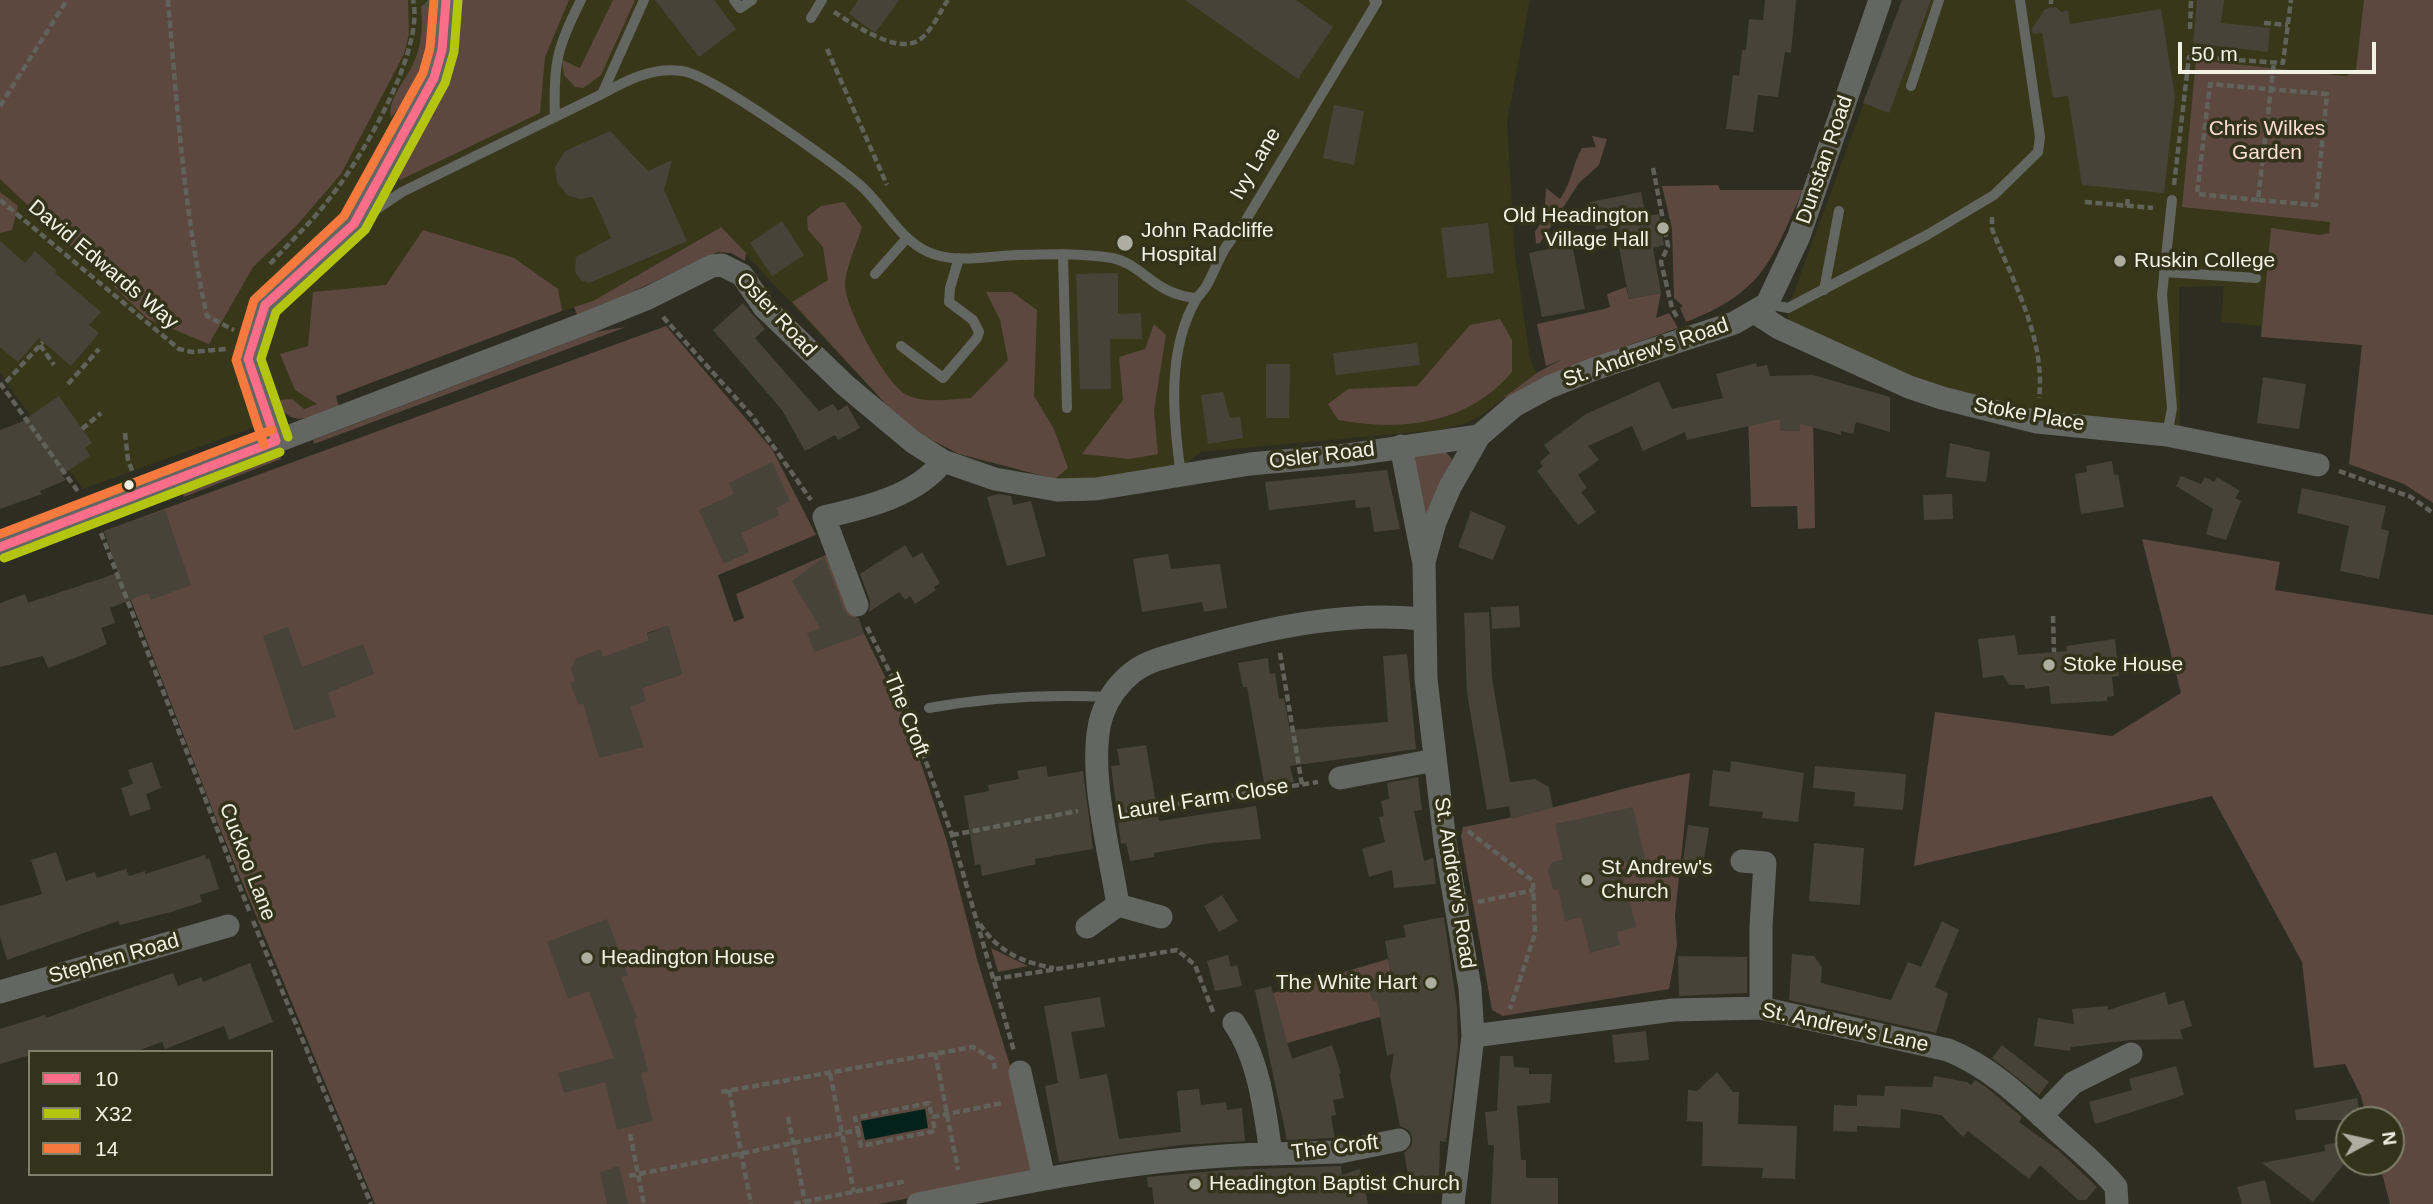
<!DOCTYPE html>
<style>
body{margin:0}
#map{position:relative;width:2433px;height:1204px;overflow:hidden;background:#2d2d21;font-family:Helvetica,sans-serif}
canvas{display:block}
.legend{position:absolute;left:28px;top:1050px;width:245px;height:126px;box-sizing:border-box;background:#33321b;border:2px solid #7f7f6b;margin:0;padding:9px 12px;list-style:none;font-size:21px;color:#f2f2e4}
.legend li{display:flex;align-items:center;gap:14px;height:35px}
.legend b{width:35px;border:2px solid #7f7f6b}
.north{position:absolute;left:2335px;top:1106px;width:70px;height:70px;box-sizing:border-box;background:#33321b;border:2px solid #7f7f6b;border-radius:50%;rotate:82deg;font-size:19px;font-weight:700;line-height:28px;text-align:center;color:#f2f2e4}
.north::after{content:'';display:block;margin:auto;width:24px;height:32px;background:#adada0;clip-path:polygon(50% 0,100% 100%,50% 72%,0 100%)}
.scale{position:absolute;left:2178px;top:42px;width:198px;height:32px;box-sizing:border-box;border:4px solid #f2f2e4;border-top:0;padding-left:9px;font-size:21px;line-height:24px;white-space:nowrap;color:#f2f2e4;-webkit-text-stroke:5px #33321b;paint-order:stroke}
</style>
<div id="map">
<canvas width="2433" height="1204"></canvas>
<ul class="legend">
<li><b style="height:9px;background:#fb6d88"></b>10</li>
<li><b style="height:9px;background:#b3c50e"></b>X32</li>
<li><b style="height:9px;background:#f6793e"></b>14</li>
</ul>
<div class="north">N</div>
<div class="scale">50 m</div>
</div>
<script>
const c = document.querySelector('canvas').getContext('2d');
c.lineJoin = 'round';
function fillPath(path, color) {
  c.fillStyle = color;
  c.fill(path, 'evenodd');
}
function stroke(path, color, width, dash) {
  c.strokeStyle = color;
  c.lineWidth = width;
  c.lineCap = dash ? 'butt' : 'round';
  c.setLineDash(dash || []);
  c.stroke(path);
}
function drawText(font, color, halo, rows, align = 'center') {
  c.font = font + ' Helvetica,sans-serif';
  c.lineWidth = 7;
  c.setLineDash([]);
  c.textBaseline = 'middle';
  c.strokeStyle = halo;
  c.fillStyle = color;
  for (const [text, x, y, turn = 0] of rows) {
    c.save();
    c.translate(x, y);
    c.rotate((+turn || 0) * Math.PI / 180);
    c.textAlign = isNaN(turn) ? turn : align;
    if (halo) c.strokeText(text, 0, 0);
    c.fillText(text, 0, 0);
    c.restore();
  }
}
fillPath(new Path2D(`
 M0 0H1530L1507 122 1515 255 1530 359 1536 373 1483 414 1467 423 1439 430 1200 452 1185 465 1096 480 1054 479 959 454 907 427 720 227 593 301 515 327 304 409 83 489 0 373Z
 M1902 0H2433V503L2404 484 2349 464 2362 345 2261 337V326L2221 322 2224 286 2179 287 2180 429 2041 413 1944 389 1866 360 1788 324V308Z`), '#38371a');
fillPath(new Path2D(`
 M0 0H408L409 34 404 54 341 174 298 224 253 267 209 344 148 319 0 179Z
 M428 0H437C431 54 430 75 391 117 387 99 407 79 414 62 422 44 423 26 421 7Z
 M454 0H569L545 57 540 113 400 180 398 176 426 126 438 92Z
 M613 0H635L601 75 583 88 575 87 564 75 562 60 580 68Z
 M2364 0H2433V503L2404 484 2349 464 2362 345 2261 337 2271 228 2320 235 2329 233 2330 222 2182 207 2196 60 2346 76 2356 70Z
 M1592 136 1607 139 1599 165 1579 183 1540 243 1536 244 1535 232 1544 217 1546 188 1560 199C1573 180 1572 165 1582 148L1596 147Z
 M1718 185 1720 190H1803C1771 261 1764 292 1686 322L1680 308 1683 306 1674 298 1672 229 1662 186Z
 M0 192 18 206 12 230 0 233Z
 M844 202 862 227C857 244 846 266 845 284 844 307 887 386 907 395 926 404 951 399 971 398L1008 360 1000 320 986 292H1012L1037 310 1034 396 1054 429 1068 468 1055 479 959 454 907 427 792 302 828 280 823 247 808 230 807 217 821 206Z
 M721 227 746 253 745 261 731 253 718 252 578 317 574 307 593 301Z
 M423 230 514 258 558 289 562 311 336 396 339 407C315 416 289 431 277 400L292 399 304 409 317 404 295 390 280 354 308 346 313 292 386 285Z
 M1626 287 1629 299 1661 293 1656 318 1669 313 1678 328 1612 351 1502 399 1538 372 1563 359 1546 366 1537 324 1604 309 1610 307 1607 294Z
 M1500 319 1512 340V372C1468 424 1402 432 1338 420L1328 404 1348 389 1417 386 1470 325Z
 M1154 324 1166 335 1154 410 1158 454 1130 459 1082 454 1123 400 1119 357 1145 349Z
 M666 326 772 449 816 535 718 575 734 622 744 618 736 594 826 555 908 724 947 842 977 959 1018 1091 1031 1170 1025 1175 879 1204H375L217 821 104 531ZM668 626 682 674 636 690 649 640 647 633Z
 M626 327 314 444 313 440 561 345 595 332Z
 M1780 395V431H1800V413H1813L1815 528 1798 529 1797 506 1751 507 1748 414Z
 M1442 448 1452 459 1427 521 1410 453Z
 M280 454 281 459 184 497 182 491Z
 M2142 539 2280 562 2275 590 2433 615V1204H2390L2379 1162H2391V1120H2367L2361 1096 2345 1064 2314 1068 2302 962 2212 796 1914 866 1935 712 2112 736 2181 693Z
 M1690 773 1675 915 1677 945 1669 989 1503 1016 1492 1010 1461 836 1463 827C1540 814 1614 789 1690 773Z
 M991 948 1028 966 998 972Z
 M1388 959 1391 974 1405 972 1412 1008 1287 1043 1273 993Z`), '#5c483e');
fillPath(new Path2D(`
 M925 1109 928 1128 865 1140 861 1121Z`), '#042219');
fillPath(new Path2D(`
 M655 0H714L736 29 699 57Z
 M858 0H899L875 33 849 14Z
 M1185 0H1296L1333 27 1298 79Z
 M1765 0H1796L1791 53 1785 52 1778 97 1758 95 1753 132 1726 129 1733 75 1739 76 1742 50H1746L1749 19 1763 20Z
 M1902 0H1931L1889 113 1863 103Z
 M2197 0H2224L2221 23 2270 28 2268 52 2193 43Z
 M2056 7 2061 12 2068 10 2070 24 2161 9 2175 97 2164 193 2082 185 2068 96 2053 98 2042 33 2033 34 2032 29 2045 9Z
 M1334 105 1364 111 1354 165 1323 158Z
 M610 131 648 171 672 160 664 190 687 241 589 283 581 280 575 272 576 257 611 238 593 197 580 199 567 195 557 182 555 167 565 151Z
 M1641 192 1646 216 1659 214 1664 245 1653 248 1661 293 1629 299 1615 226 1596 230 1590 202Z
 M782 221 804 255 772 276 750 243Z
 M1488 223 1494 273 1447 278 1441 228Z
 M0 241 25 263 35 251 57 271 55 273 101 312 89 325 99 333 71 366 39 338 18 362 0 347Z
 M1572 244 1585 309 1542 317 1529 253Z
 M1118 273V314L1141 313 1142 339H1110L1111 389H1080L1076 274Z
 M743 303 765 329 755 338 819 411 833 404 838 411 847 405 860 428 838 440 835 435 805 451 782 410 713 330Z
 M1417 343 1420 365 1336 375 1333 353Z
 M1756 363 1757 367 1767 365 1770 376 1813 375 1890 397V432L1856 422 1853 434 1841 431V435L1800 424V431H1780V419L1687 440 1685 432 1643 451 1632 426 1588 446 1599 460 1578 475 1587 488 1581 492 1596 512 1578 525 1537 471 1543 466 1540 462 1550 453 1544 445 1586 414 1659 381 1672 409 1723 398 1716 374Z
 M1266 364H1290L1289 418H1266Z
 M2263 377 2306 384 2299 429 2257 423Z
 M1223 392 1230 418 1240 417 1243 438 1208 444 1201 395Z
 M59 396 92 443 85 448 90 456 62 475 66 480 40 491 42 494 0 509V430L21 422Z
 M1950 443 1990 452 1986 482 1946 477Z
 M2112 461 2114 475 2118 474 2124 507 2081 514 2075 474 2087 472 2086 466Z
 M772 462 790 501 776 508 780 515 741 533 749 552 724 564 699 510 734 494 729 483Z
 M1387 470 1400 529 1374 532 1370 507 1356 508 1355 500 1269 510 1265 482Z
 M2181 476 2201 484 2205 477 2214 482 2217 477 2240 491 2235 498 2241 501 2226 540 2206 534 2213 509 2176 486Z
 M2302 488 2386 506 2381 529 2389 531 2379 579 2340 571 2349 526 2297 513Z
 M999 494 1011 496 1013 505 1031 501 1046 556 1007 566 987 497Z
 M1952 494 1953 519 1924 520 1923 495Z
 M165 510 191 585 151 600 148 593 110 608 115 623 101 628 107 644 85 654 48 668 43 656 0 667V603L25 594 28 603 118 573 104 531Z
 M1471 511 1506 526 1493 560 1458 547Z
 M905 545 913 558 922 552 940 583 934 587 936 590 915 604 910 596 905 600 899 592 869 612 870 601 860 574Z
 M1168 554 1171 569 1220 564 1227 608 1204 612 1202 602 1142 612 1133 559Z
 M824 557 844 610 849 616 859 618 864 634 814 652 807 633 820 628 792 581Z
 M1519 606 1520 627 1492 629 1491 607Z
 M1489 612 1492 679 1510 782 1535 779 1549 787 1553 808 1511 819 1509 806 1487 810 1467 693 1464 613Z
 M668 626 682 674 642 688 646 701 630 707 644 747 599 758 583 703 579 705 570 683 575 681 571 669 575 659 600 649 603 657 649 640 647 634Z
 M288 627 302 667 363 644 374 674 328 693 336 717 294 730 263 636Z
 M2015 635 2018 655 2067 651 2066 646 2115 639 2119 676 2112 677 2114 696 2107 697V701L2051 704 2049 686 2025 689V685H2009L2003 675 1983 678 1978 639Z
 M1407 654 1416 749 1290 766 1294 782 1265 788 1247 687H1243L1238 663 1268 658 1270 674 1275 673 1279 699 1284 698 1290 730 1388 722 1383 656Z
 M1146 745 1159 821 1256 806 1261 839 1211 843 1154 853V857L1130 861 1126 843 1121 844 1111 766 1120 765 1117 749Z
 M1731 761 1804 773 1798 822 1762 818 1763 812 1709 806 1713 770 1730 772Z
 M152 762 161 788 146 794 151 809 130 816 121 788 133 784 128 770Z
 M1046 766 1048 777 1083 771 1093 849 1035 859 1036 864 982 876 980 864 975 865 964 796 989 791 988 785 1019 779 1017 771Z
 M1815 766 1906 774 1903 810 1854 806 1855 792 1813 788Z
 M1418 777 1422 810 1414 811 1424 861 1433 858 1436 884 1394 888 1392 870 1369 877 1362 849 1385 842 1379 817 1384 816 1381 801 1389 799 1387 783Z
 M1633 807 1645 858 1620 864 1636 927 1617 932 1620 945 1590 953 1581 917 1565 921 1558 889 1553 890 1548 870 1552 862 1563 860 1555 824Z
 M1688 825 1709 828 1702 872 1682 869Z
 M1814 843 1864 848 1860 905 1809 901Z
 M56 852 66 881 95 872 97 878 126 869 129 876 145 871V874L205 855 206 859 209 858 219 889 200 895 202 902 171 912 120 925 118 921 7 960 0 937V906L42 894 31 860Z
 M1222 895 1238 921 1219 932 1204 906Z
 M1444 917 1457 1007 1458 1046 1453 1088 1446 1142 1440 1141 1439 1181 1411 1190 1404 1153 1412 1145V1137L1409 1130 1400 1126 1390 1076 1394 1053 1387 1056 1377 1000 1373 1001 1366 983 1391 974 1385 941 1406 937 1403 925Z
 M607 919 628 975 621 977 637 1018 634 1019 648 1071 641 1073 653 1121 617 1130 605 1082 564 1093 558 1073 614 1058 589 991 568 999 547 942Z
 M1942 921 1959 930 1935 987 1948 993 1936 1033 1789 1000 1792 954 1814 956 1822 967 1821 983 1891 1000 1908 962 1921 967Z
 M1228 955 1231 967 1237 965 1242 986 1215 991 1207 961Z
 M1678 956 1747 957V993L1679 996Z
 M250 963 273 1022 229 1040 224 1026 165 1049 162 1042 134 1052H30V1055L0 1064V1029L45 1015 46 1018 173 973 178 986 201 977 203 982Z
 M1271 986 1292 1059 1332 1045 1341 1073 1339 1074 1344 1098 1333 1100 1336 1115 1331 1116 1335 1138 1287 1140 1255 990Z
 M2165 992 2168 1005 2184 1000 2192 1026 2180 1030 2183 1039 2131 1040 2071 1047 2070 1051 2034 1046 2038 1018 2074 1024 2072 1009 2108 1006V1010Z
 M1100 997 1105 1027 1071 1032 1080 1079 1107 1074 1119 1139 1181 1132 1177 1091 1199 1089 1201 1105 1226 1102 1227 1110 1242 1108 1245 1141 1181 1145 1059 1162 1045 1086 1058 1083 1044 1006Z
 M1646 1031 1649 1060 1615 1063 1612 1035Z
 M2002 1045 2049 1082 2039 1095 1992 1058Z
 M1500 1056H1513L1514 1067 1529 1068V1074H1552L1550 1103 1517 1106 1521 1160H1526V1178H1558V1204H1491L1494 1145H1488L1485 1112 1497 1111Z
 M2176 1066 2184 1095 2095 1124 2089 1102 2132 1090 2129 1079Z
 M1717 1072 1733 1092H1739L1738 1124 1797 1126 1795 1179 1762 1178 1763 1168 1702 1166 1703 1122 1687 1121 1688 1090 1697 1091Z
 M1934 1076 1967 1082 1971 1085 1975 1080 1986 1087 2022 1117 2019 1122 2058 1150 2097 1187 2086 1200H2078L2040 1165 2029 1179 1968 1131 1963 1137 1941 1115 1901 1109 1900 1128 1857 1126V1132L1833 1131 1834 1105 1857 1106V1095L1884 1096 1885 1086 1932 1087Z
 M2357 1098 2361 1120H2296L2295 1110Z
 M2349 1140V1158L2313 1202 2262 1163 2325 1151 2324 1145Z
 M619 1166 628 1204H607L600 1172Z
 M1341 1166 1342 1175 1360 1169 1368 1204H1154L1152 1187H1148L1147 1177 1227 1170Z
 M2265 1180 2271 1204H2242L2237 1187Z`), '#484338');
stroke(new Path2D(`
 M168 0C177 105 184 213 207 316L234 330
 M2051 0V4
 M834 12C853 24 897 55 919 40 931 33 940 11 948 0
 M2264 23 2288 25
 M2190 29 2191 0
 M827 49 887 185
 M0 106 67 0
 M1653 168 1668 246 1661 262 1672 308 1677 317
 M2174 185 2189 57 2283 63 2291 0
 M0 200 179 349 192 352 226 349
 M2258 200 2197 194 2210 84 2327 94 2316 205 2258 200 2274 62
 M2085 202 2153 208
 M2127 206 2128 197
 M1992 217V229C2013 282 2046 340 2039 398
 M270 264C291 241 314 220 332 195 363 156 425 49 413 0
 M663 317 752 416 811 500
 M40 345 54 365
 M6 382 43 342
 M0 383 79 493
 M68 384 99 349
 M82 429 101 413
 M125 433 128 460 133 473
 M2339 471 2411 497 2433 513
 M101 533 250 913
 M2053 616 2054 652
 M867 627 905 703 952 835 1014 1051
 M1280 653 1302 785
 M1126 812 1318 782
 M1468 831 1533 881 1535 934 1510 1009
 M952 835 1078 811
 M1478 902 1534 890
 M253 921 371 1204
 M980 924C997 951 1023 963 1054 968
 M994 979 1177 950 1195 965 1213 1012
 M935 1053 958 1170
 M830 1074 854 1192
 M729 1090 751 1204
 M721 1092 973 1047 993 1059 995 1069
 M788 1117 805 1202
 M858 1130 861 1146 935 1131 932 1117
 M630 1134 644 1204
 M629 1176 858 1130 855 1118 929 1103 932 1117 1003 1103
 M794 1204 907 1181`), '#61635b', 4.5, [7, 3.5]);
stroke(new Path2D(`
 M734 0 740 8 752 0
 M811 18 822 0
 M1911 86 1939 0
 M602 94C627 80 652 67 682 71 711 74 834 163 860 185 884 206 898 238 928 252 954 264 988 256 1017 255 1049 254 1081 253 1112 258 1143 264 1154 295 1197 298
 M555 117C553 64 557 47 581 0
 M362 219 402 192 602 94 644 0
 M1063 254 1067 408
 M2164 272 2256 278
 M875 274 907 238
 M1824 290 1839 211
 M1767 304 1788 308 1927 235 1994 195 2038 152 2040 137 2020 0
 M901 346 943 378 977 338 979 332 973 320 949 302 950 288 959 258
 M2167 435 2172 408 2162 295 2172 200
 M1181 475C1173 418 1166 350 1197 298 1200 294 1204 290 1207 285 1218 265 1222 246 1240 230L1377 2 1374 0
 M929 708C988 697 1049 694 1110 697`), '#646761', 10);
stroke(new Path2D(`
 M1756 313 1779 328 1909 387 1942 398 2037 422 2167 435 2318 465
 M276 441 248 359 265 305 354 224 434 78 442 50 446 0
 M1401 446 1423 559
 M0 547 594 320 648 298 712 266 722 265 742 275 764 307 845 385 913 442 943 461 995 479 1057 490 1096 489 1250 464 1348 455 1479 436
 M857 605 824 517C864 508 917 496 943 461
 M1340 778 1435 760
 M1742 861 1765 863 1761 926V1008
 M1118 905C1110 853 1086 765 1102 715 1108 698 1119 683 1133 672 1150 659 1177 654 1197 648 1272 627 1346 611 1423 619
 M1118 905 1161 917
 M1087 927 1118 905
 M0 992 228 926
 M1473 1036 1673 1010 1761 1008 1948 1050C1993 1068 2026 1102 2061 1134 2080 1151 2100 1167 2116 1187L2117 1204
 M1020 1072 1044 1178
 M2041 1116 2073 1083 2131 1054
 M1271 1154 1340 1152 1399 1140
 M918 1204C1034 1180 1152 1156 1271 1154 1265 1111 1259 1059 1234 1023
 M1453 1204 1473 1036 1470 988 1445 842 1426 679 1424 562 1435 522 1450 487 1479 436 1514 406 1549 387 1594 369 1734 323 1767 304 1799 236 1880 0`), '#646761', 23);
stroke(new Path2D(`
 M276 441 248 359 265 305 354 224 434 78 442 50 446 0
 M0 547 276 441`), '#fb6d88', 9);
stroke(new Path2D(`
 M288 437 261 359 276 312 365 230 445 83 454 52 458 1
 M4 558 280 452`), '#b3c50e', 9);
stroke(new Path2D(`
 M264 445 236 360 254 300 344 216 423 73 430 48 434 0
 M0 534 272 430`), '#f6793e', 9);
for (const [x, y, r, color] of [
 [1663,228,7,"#adada0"],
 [1125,243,9,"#adada0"],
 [2120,261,7,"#adada0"],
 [129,485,6,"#f2f2e4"],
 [2049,665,7,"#adada0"],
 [1587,880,7,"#adada0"],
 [587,958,7,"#adada0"],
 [1431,983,7,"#adada0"],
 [1195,1184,7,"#adada0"]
]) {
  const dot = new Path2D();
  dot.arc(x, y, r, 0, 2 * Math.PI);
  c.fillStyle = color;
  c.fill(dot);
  stroke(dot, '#33321b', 2.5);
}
drawText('21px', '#faded3', '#33321b', [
 ["Chris Wilkes",2267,129],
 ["Garden",2267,153]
]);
drawText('21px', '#f2f2e4', '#33321b', [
 ["Dunstan Road",1825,160,-71],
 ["Ivy Lane",1256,164,-60],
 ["David Edwards Way",103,265,40],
 ["Osler Road",776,315,47],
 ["St. Andrew's Road",1646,353,-19],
 ["Stoke Place",2029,415,10],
 ["Osler Road",1322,456,-7],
 ["The Croft",906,715,68],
 ["Laurel Farm Close",1203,800,-9],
 ["Cuckoo Lane",247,862,69],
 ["St. Andrew's Road",1454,883,81],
 ["Stephen Road",114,959,-16],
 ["St. Andrew's Lane",1845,1028,12],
 ["The Croft",1335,1148,-7]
]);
drawText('21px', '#f2f2e4', '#33321b', [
 ["Old Headington",1649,216,"right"],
 ["Village Hall",1649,240,"right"],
 ["John Radcliffe",1141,231],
 ["Hospital",1141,255],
 ["Ruskin College",2134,261],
 ["Stoke House",2063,665],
 ["St Andrew's",1601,868],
 ["Church",1601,892],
 ["Headington House",601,958],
 ["The White Hart",1417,983,"right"],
 ["Headington Baptist Church",1209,1184]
], 'left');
</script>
